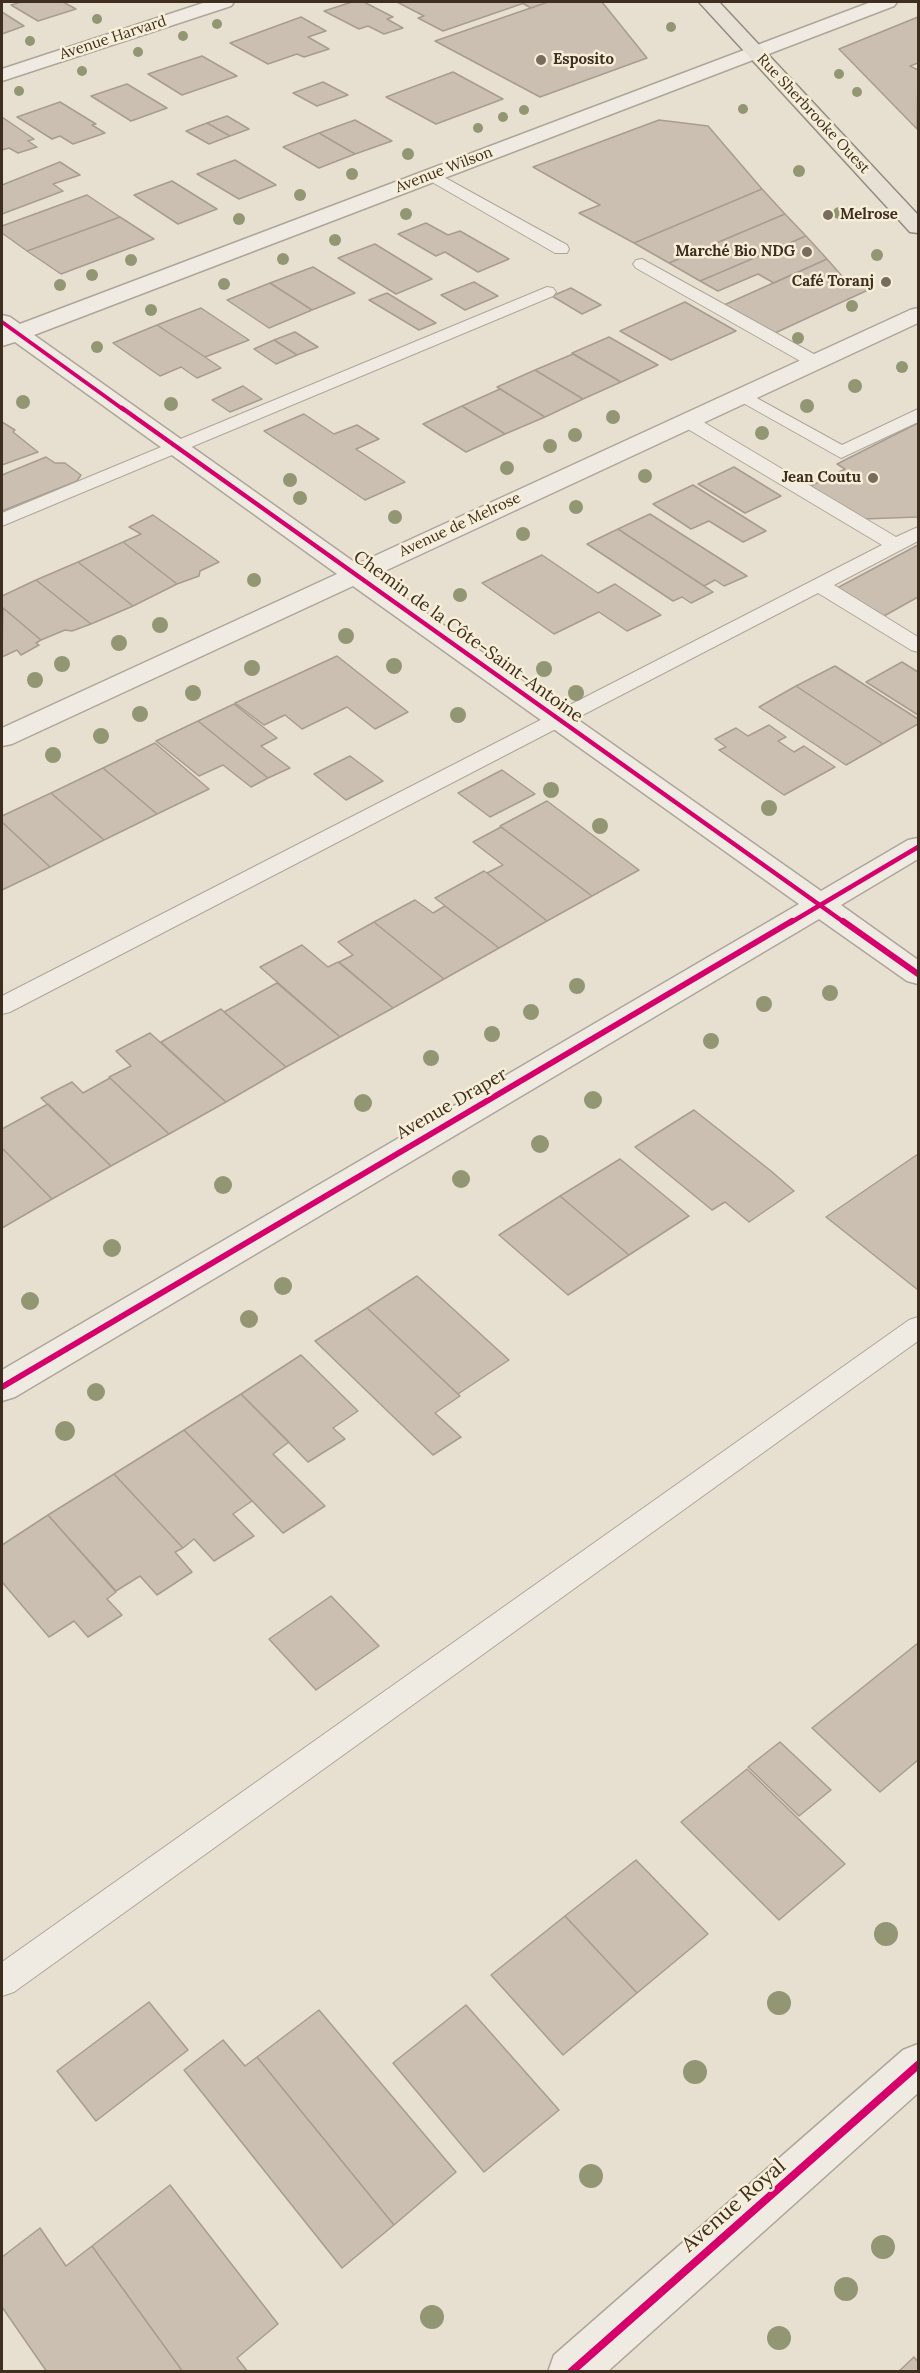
<!DOCTYPE html>
<meta charset="utf-8">
<style>
body{margin:0}
#map{position:relative;width:920px;height:2373px;overflow:hidden;background:#e7e0d1;font-family:Lora,serif}
canvas{display:block}
.frame{position:absolute;inset:0;border:3px solid #3d2e20;pointer-events:none}
</style>
<div id="map">
<canvas width="920" height="2373"></canvas>
<div class="frame"></div>
</div>
<script>
const c = document.querySelector('canvas').getContext('2d');
c.lineJoin = 'round';
function fillPath(path, color) {
  c.fillStyle = color;
  c.fill(path, 'evenodd');
}
function stroke(path, color, width, dash) {
  c.strokeStyle = color;
  c.lineWidth = width;
  c.lineCap = dash ? 'butt' : 'round';
  c.setLineDash(dash || []);
  c.stroke(path);
}
function drawText(font, color, halo, rows, align = 'center') {
  c.font = font + ' Lora,serif';
  c.lineWidth = 5;
  c.setLineDash([]);
  c.textBaseline = 'middle';
  c.strokeStyle = halo;
  c.fillStyle = color;
  for (const [text, x, y, turn = 0] of rows) {
    c.save();
    c.translate(x, y);
    c.rotate((+turn || 0) * Math.PI / 180);
    c.textAlign = isNaN(turn) ? turn : align;
    if (halo) c.strokeText(text, 0, 0);
    c.fillText(text, 0, 0);
    c.restore();
  }
}
const building = new Path2D(`
 M21 2H63L76 9 38 21 11 5Z
 M352 2H364L393 17 387 19 403 28 384 34 368 26 359 29 324 11Z
 M397 2H527L443 31 418 18 424 16Z
 M527 2H548L531 8 522 3Z
 M548 2H602L647 58 540 97 435 41Z
 M2 12 24 26 2 34Z
 M301 17 326 31 308 37 329 49 304 57 297 54 268 64 230 43Z
 M918 17V63L910 66 918 70 917 129 839 49Z
 M202 56 237 76 182 95 148 74Z
 M453 72 503 99 436 124 386 97Z
 M323 82 348 95 317 106 293 93Z
 M127 84 167 108 131 121 91 96Z
 M60 102 96 124 92 125 105 133 73 144 60 136 52 139 17 117Z
 M227 116 249 129 230 136 207 123Z
 M2 117 34 139 28 141 37 147 18 153 9 148 2 150Z
 M355 120 392 141 355 154 319 133Z
 M659 120 708 126 762 189 634 243 579 213 600 205 533 167Z
 M207 123 230 136 209 144 186 131Z
 M319 133 355 154 319 168 283 147Z
 M235 160 276 185 239 199 197 174Z
 M60 162 80 175 53 184 63 191 2 214V185Z
 M172 181 217 209 178 224 134 195Z
 M762 189 785 214 669 263 634 243Z
 M87 195 120 217 27 251 2 233V226Z
 M785 214 806 236 700 281 669 263Z
 M120 217 154 239 61 274 27 251Z
 M426 223 448 235 460 231 509 259 478 272 445 252 436 256 398 234Z
 M806 236 827 259 774 283 758 274 718 291 700 281Z
 M375 244 432 279 396 294 338 258Z
 M827 259 848 283H860L868 290 775 333 724 305Z
 M313 267 355 293 312 310 270 283Z
 M474 282 498 296 465 310 441 295Z
 M270 283 312 310 269 328 227 300Z
 M571 288 601 305 582 314 552 296Z
 M387 293 436 323 419 330 369 300Z
 M685 302 736 331 671 360 620 331Z
 M201 308 249 340 205 357 157 325Z
 M157 325 205 357 221 368 197 378 181 367 160 376 113 343Z
 M295 332 318 347 297 355 274 340Z
 M609 337 658 365 621 382 572 353Z
 M274 340 297 355 276 364 254 349Z
 M573 354 621 382 583 399 535 370Z
 M535 370 583 399 545 417 497 387Z
 M243 386 262 399 230 412 212 400Z
 M500 389 545 417 505 434 462 406Z
 M462 406 505 434 466 452 423 424Z
 M304 414 334 434 357 425 379 439 356 449 405 482 365 500 264 431Z
 M2 422 15 430 13 432 38 452 2 465Z
 M918 423V517L863 519 809 487 845 469 837 464Z
 M46 457 55 463H65L81 475 77 481 2 511V475Z
 M734 467 781 496 745 513 698 484Z
 M693 485 731 509 766 531 743 542 709 521 691 529 653 504Z
 M650 514 747 576 724 586 715 580 704 586 618 529Z
 M153 515 219 562 200 571 199 576 177 584 123 542 141 534 129 527Z
 M618 529 704 586 713 592 691 603 682 597 673 601 587 544Z
 M123 542 177 584 133 606 78 562Z
 M918 545V597L884 616 837 588Z
 M542 555 598 593 615 584 661 615 627 631 599 612 554 634 482 583Z
 M78 562 133 606 91 624 36 580Z
 M36 580 91 624 72 631 65 630 41 640 2 607V596Z
 M3 608 41 640 36 643 39 645 21 655 17 650 2 657Z
 M337 656 408 712 375 729 347 707 302 729 285 715 264 725 235 703Z
 M902 662 918 672V715L866 682Z
 M835 666 918 719V724L883 744 796 686Z
 M796 686 883 744 846 765 759 707Z
 M234 704 277 738 261 746 290 768 268 778 198 721Z
 M198 721 268 778 251 787 223 765 199 776 156 741Z
 M769 725 786 737 778 741 794 752 804 746 835 767 784 795 719 750 726 747 715 739 736 728 748 736Z
 M155 743 209 789 157 814 103 768Z
 M350 756 383 781 346 800 314 774Z
 M103 768 157 814 104 840 51 793Z
 M502 770 535 794 490 817 458 793Z
 M51 793 104 840 50 867 2 822V816Z
 M547 801 639 870 592 896 500 826Z
 M2 822 50 867 2 890Z
 M501 827 592 896 547 921 487 873 503 865 473 842Z
 M484 871 487 873 547 921 499 948 435 898Z
 M415 900 433 913 445 906 499 948 444 979 374 922Z
 M374 922 444 979 393 1008 339 962 353 955 338 942Z
 M302 945 328 967 338 962 393 1008 340 1037 260 967Z
 M277 983 340 1037 286 1067 224 1012Z
 M221 1009 286 1067 226 1102 161 1042Z
 M150 1033 226 1102 169 1134 109 1077 131 1066 116 1051Z
 M110 1078 169 1134 111 1166 41 1098 72 1082 83 1093Z
 M48 1104 111 1166 52 1199 2 1148V1129Z
 M694 1110 771 1171 794 1191 749 1222 725 1202 712 1210 635 1147Z
 M2 1148 52 1199 2 1228Z
 M918 1154V1290L826 1217Z
 M620 1159 689 1216 629 1255 560 1196Z
 M560 1196 629 1255 568 1295 499 1235Z
 M417 1276 509 1360 458 1394 367 1308Z
 M367 1308 460 1396 435 1413 461 1437 433 1455 315 1341Z
 M301 1355 358 1411 333 1428 345 1439 308 1462 241 1394Z
 M241 1394 289 1442 273 1454 325 1506 283 1533 184 1430Z
 M184 1430 252 1501 233 1514 254 1536 214 1561 194 1539 183 1548 114 1474Z
 M114 1474 183 1548 175 1552 192 1572 157 1595 140 1576 116 1591 48 1515Z
 M48 1515 116 1592 107 1599 122 1615 88 1637 74 1621 49 1637 2 1582V1545Z
 M331 1596 379 1646 316 1690 269 1639Z
 M918 1643V1760L880 1792 812 1728Z
 M780 1742 831 1790 799 1816 748 1767Z
 M747 1769 845 1864 779 1920 681 1822Z
 M636 1860 708 1934 637 1993 565 1916Z
 M565 1916 637 1993 563 2055 491 1975Z
 M149 2002 188 2050 96 2121 57 2071Z
 M466 2005 559 2110 484 2172 393 2063Z
 M319 2010 456 2172 394 2225 257 2057Z
 M223 2040 245 2066 257 2057 394 2225 342 2268 184 2070Z
 M170 2185 278 2324 237 2358 248 2372H183L92 2246Z
 M40 2228 66 2266 92 2246 183 2372H47L2 2307V2257Z
 M914 2357 918 2362V2372H898Z`);
fillPath(building, '#cbbfb2');
stroke(building, '#a89c90', 1.5);
const lane = new Path2D(`
 M431 170 567 245 569 249 567 253H555L425 178 423 175Z
 M642 259 821 358 824 362 821 366H809L636 268 633 264 636 260Z
 M547 287 553 288 556 292 553 296 2 526V513Z
 M742 390 842 445 918 409V422L841 458 736 399 733 395 736 391Z
 M688 415 695 417 896 537 918 527V541L834 585 918 637V652L911 650 818 593 10 1012 2 1014V996L882 545 681 425 679 421 681 417Z
 M918 1317V1341L14 1992 2 1996V1962L909 1320Z`);
const street = new Path2D(`
 M206 2H234L231 6 2 81V69Z
 M871 2H897L894 6 34 335 357 564 910 310 918 308V323L374 576 821 891 908 840 918 838V859L841 905 918 960V984L907 981 819 919 15 1397 2 1401V1370L799 904 353 586 12 744 2 746V728L337 574 15 342 2 346V315L10 317 20 324Z
 M918 2044V2093L607 2372H548L554 2355 903 2050Z`);
const primary = new Path2D(`
 M699 2H719L918 215V233L910 232Z`);
stroke(lane, '#ada599', 2);
stroke(street, '#ada599', 3);
stroke(primary, '#928b80', 3);
fillPath(lane, '#efebe3');
fillPath(street, '#efebe3');
fillPath(primary, '#e6e1d4');
stroke(new Path2D(`
 M2 322 124 410`), '#d6006c', 4);
stroke(new Path2D(`
 M122 408 845 923
 M790 923 918 847`), '#d6006c', 4.5);
stroke(new Path2D(`
 M843 921 918 974
 M2 1387 792 921`), '#d6006c', 6);
stroke(new Path2D(`
 M571 2372 918 2065`), '#d6006c', 8);
c.fillStyle = '#929673';
for (const [x, y, r] of [
 [97,19,5],
 [217,24,5],
 [671,27,5],
 [183,36,5],
 [30,41,5],
 [138,52,5],
 [82,71,5],
 [839,74,5],
 [19,91,5],
 [857,92,5],
 [743,109,5],
 [524,110,5],
 [503,117,5],
 [478,128,5],
 [408,154,6],
 [799,171,6],
 [352,174,6],
 [300,195,6],
 [839,213,6],
 [406,214,6],
 [239,219,6],
 [335,240,6],
 [877,255,6],
 [283,259,6],
 [131,260,6],
 [92,275,6],
 [224,284,6],
 [60,285,6],
 [852,306,6],
 [151,310,6],
 [798,338,6],
 [97,347,6],
 [902,367,6],
 [855,386,7],
 [23,402,7],
 [171,404,7],
 [807,406,7],
 [613,417,7],
 [762,433,7],
 [575,435,7],
 [550,446,7],
 [507,468,7],
 [645,476,7],
 [290,480,7],
 [300,498,7],
 [576,507,7],
 [395,517,7],
 [523,534,7],
 [254,580,7],
 [460,595,7],
 [160,625,8],
 [346,636,8],
 [119,643,8],
 [62,664,8],
 [394,666,8],
 [252,668,8],
 [544,669,8],
 [35,680,8],
 [193,693,8],
 [576,693,8],
 [140,714,8],
 [458,715,8],
 [101,736,8],
 [53,755,8],
 [551,790,8],
 [769,808,8],
 [600,826,8],
 [577,986,8],
 [830,993,8],
 [764,1004,8],
 [531,1012,8],
 [492,1034,8],
 [711,1041,8],
 [431,1058,8],
 [593,1100,9],
 [363,1103,9],
 [540,1144,9],
 [461,1179,9],
 [223,1185,9],
 [112,1248,9],
 [283,1286,9],
 [30,1301,9],
 [249,1319,9],
 [96,1392,9],
 [65,1431,10],
 [886,1934,12],
 [779,2003,12],
 [695,2072,12],
 [591,2176,12],
 [883,2247,12],
 [846,2289,12],
 [432,2317,12],
 [779,2338,12]
]) {
  c.beginPath();
  c.arc(x, y, r, 0, 2 * Math.PI);
  c.fill();
}
for (const [x, y, r, color] of [
 [541,60,6,"#786c5e"],
 [828,215,6,"#786c5e"],
 [807,252,6,"#786c5e"],
 [886,282,6,"#786c5e"],
 [873,478,6,"#786c5e"]
]) {
  const dot = new Path2D();
  dot.arc(x, y, r, 0, 2 * Math.PI);
  c.fillStyle = color;
  c.fill(dot);
  stroke(dot, '#f7eed8', 2);
}
drawText('15px', '#3d2e20', '#f7eed8', [
 ["Avenue Harvard",113,38,-18],
 ["Rue Sherbrooke Ouest",813,114,47],
 ["Avenue Wilson",444,170,-21],
 ["Avenue de Melrose",460,525,-25]
]);
drawText('bold 15px', '#3d2e20', '#f7eed8', [
 ["Esposito",553,60,"left"],
 ["Melrose",840,215,"left"],
 ["Marché Bio NDG",795,252],
 ["Café Toranj",874,282],
 ["Jean Coutu",861,478]
], 'right');
drawText('18px', '#3d2e20', '#f7eed8', [
 ["Chemin de la Côte-Saint-Antoine",468,637,36],
 ["Avenue Draper",452,1104,-30]
]);
drawText('21px', '#3d2e20', '#f7eed8', [
 ["Avenue Royal",734,2206,-41]
]);
</script>
